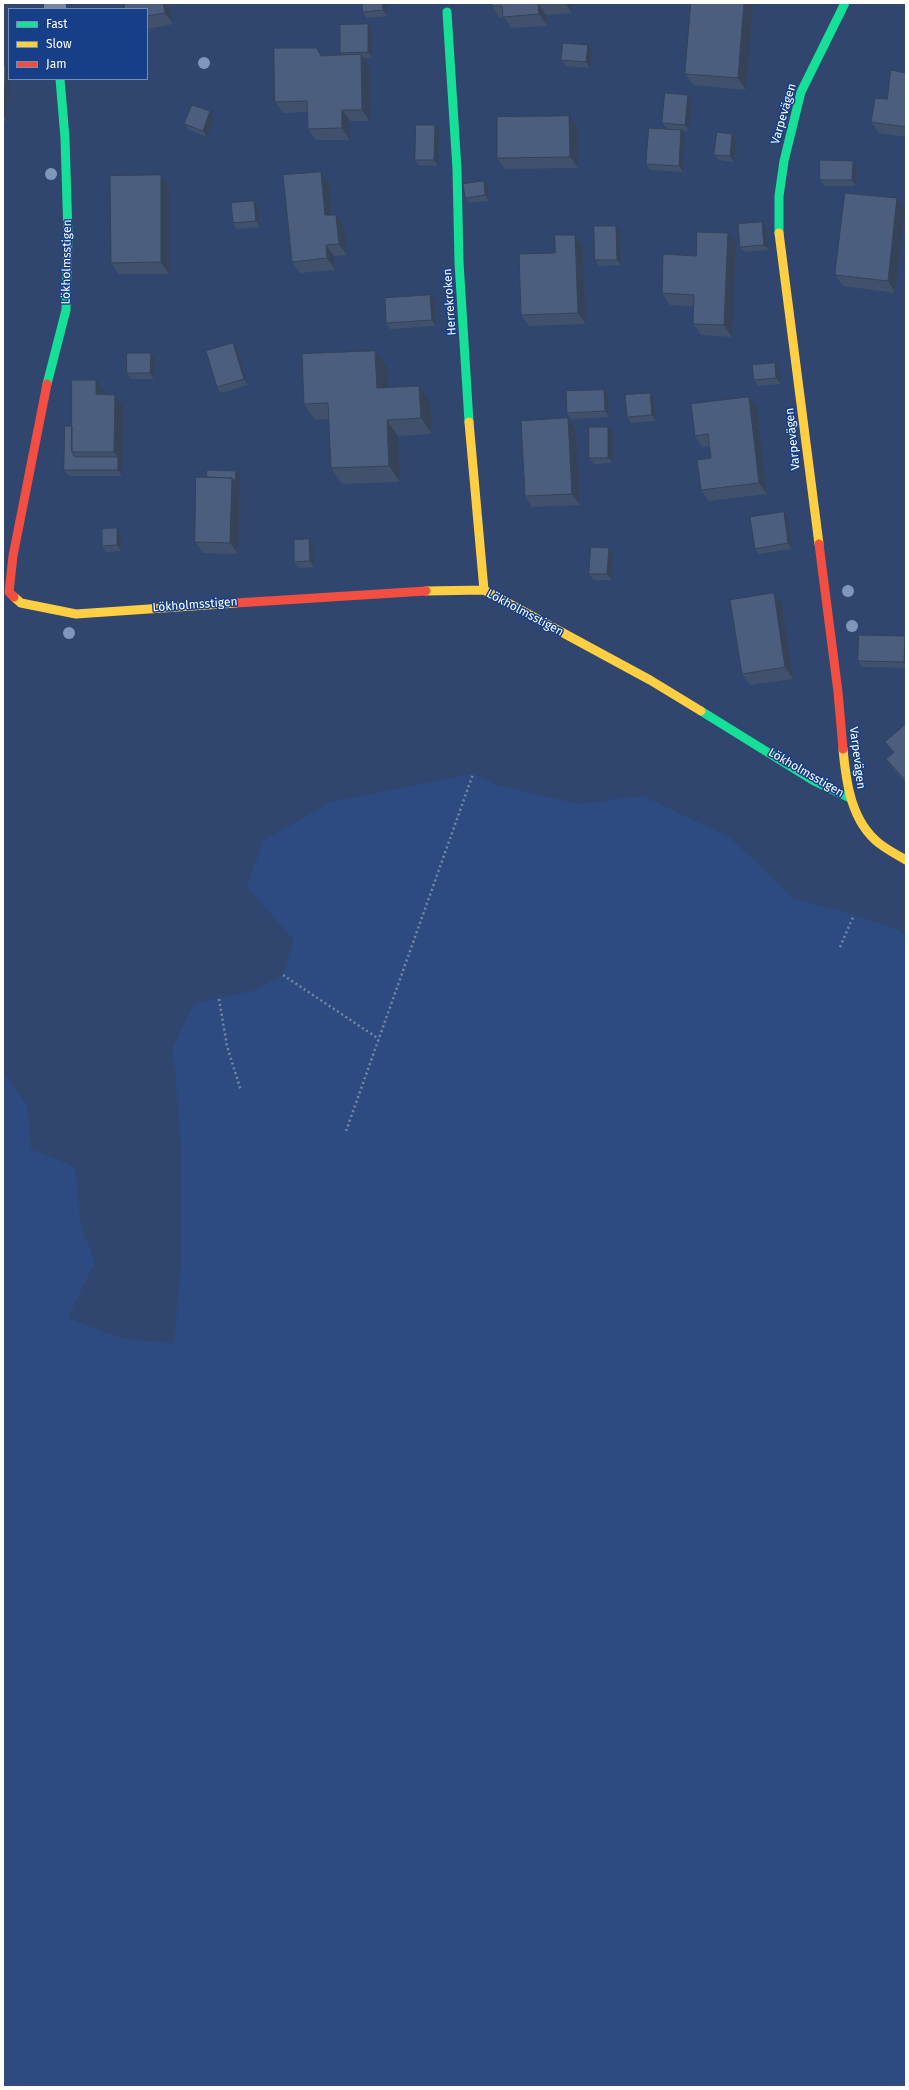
<!DOCTYPE html>
<meta charset="utf-8">
<style>
body{margin:0}
#map{position:relative;width:909px;height:2090px;overflow:hidden;background:#30466e;font-family:"Fira Sans",sans-serif}
canvas{display:block}
.frame{position:absolute;inset:0;border:4px solid #fff;pointer-events:none}
.legend{position:absolute;left:8px;top:8px;width:140px;height:72px;box-sizing:border-box;background:#163f88;border:1px solid #738cb8;margin:0;padding:5px 7px;list-style:none;font-size:12px;color:#fff}
.legend li{display:flex;align-items:center;gap:8px;height:20px}
.legend b{width:20px;border:1px solid #738cb8}
</style>
<div id="map">
<canvas width="909" height="2090"></canvas>
<div class="frame"></div>
<ul class="legend">
<li><b style="height:5px;background:#16e098"></b>Fast</li>
<li><b style="height:5px;background:#ffcf43"></b>Slow</li>
<li><b style="height:5px;background:#f24e42"></b>Jam</li>
</ul>
</div>
<script>
const c = document.querySelector('canvas').getContext('2d');
c.lineJoin = 'round';
function fillPath(path, color) {
  c.fillStyle = color;
  c.fill(path, 'evenodd');
}
function stroke(path, color, width, dash) {
  c.strokeStyle = color;
  c.lineWidth = width;
  c.lineCap = dash ? 'butt' : 'round';
  c.setLineDash(dash || []);
  c.stroke(path);
}
function drawText(font, color, halo, rows, align = 'center') {
  c.font = font + ' "Fira Sans",sans-serif';
  c.lineWidth = 3;
  c.setLineDash([]);
  c.textBaseline = 'middle';
  c.strokeStyle = halo;
  c.fillStyle = color;
  for (const [text, x, y, turn = 0] of rows) {
    c.save();
    c.translate(x, y);
    c.rotate((+turn || 0) * Math.PI / 180);
    c.textAlign = isNaN(turn) ? turn : align;
    if (halo) c.strokeText(text, 0, 0);
    c.fillText(text, 0, 0);
    c.restore();
  }
}
fillPath(new Path2D(`
 M473 774 497 785 578 804 643 796 729 837 794 899 854 915 901 931 906 937V2087H3V1073L27 1105 31 1149 75 1167 81 1226 95 1262 68 1318 121 1338 174 1344 181 1266V1145L173 1047 194 1003 252 991 283 975 294 940 247 887 263 841 331 802Z`), '#2d4b80');
stroke(new Path2D(`
 M840 947 854 915
 M283 975 379 1039
 M219 999 227 1046 241 1091
 M346 1131 473 774`), '#7787a4', 2.5, [2, 3]);
stroke(new Path2D(`
 M55 3V9`), '#7787a4', 22);
stroke(new Path2D(`
 M447 12 457 169 459 262 469 422
 M779 233V196L784 161 801 92 845 3
 M47 384 66 310 68 235 65 138 60 79
 M701 711 814 781 850 798`), '#16e098', 9);
stroke(new Path2D(`
 M779 233 819 544
 M469 422 484 590
 M426 591 484 590 650 680 701 711
 M14 597 21 603 76 614 236 603
 M843 749C846 782 851 822 880 844 888 850 897 855 906 860`), '#ffcf43', 9);
stroke(new Path2D(`
 M819 544 838 692 843 749
 M14 597 9 592 13 556 47 384
 M236 603 426 591`), '#f24e42', 9);
c.fillStyle = '#8196bb';
for (const [x, y] of [
 [204,63],
 [51,174],
 [848,591],
 [852,626],
 [69,633]
]) {
  c.beginPath();
  c.arc(x, y, 6, 0, 2 * Math.PI);
  c.fill();
}
fillPath(new Path2D(`
 M124 3H169L173 24 147 29V9Z
 M362 3H385L387 16 367 18 363 12Z
 M492 3H571L572 13 546 15 547 26 511 28 504 17 500 18 492 6Z
 M753 5 746 90 693 85 685 74Z
 M368 24 372 30V58H364L369 66 370 121H350V140H316L308 129 307 112 283 113 275 102 323 56 342 55 340 53Z
 M592 51 590 68 566 66 561 60Z
 M3 66 9 79H10L7 121H3Z
 M906 73V137L879 133 871 122Z
 M692 101 689 131 667 129 662 123Z
 M210 111 215 117 207 137 189 130 184 124Z
 M435 125 439 131 438 166 419 165 415 160Z
 M577 127 578 168 505 169 497 158Z
 M732 134 736 139 734 162 719 160 714 155Z
 M685 136 683 172 650 170 646 164Z
 M853 161 857 167 856 186H824L820 180Z
 M161 175 169 187V274H119L111 263Z
 M484 181 488 187 489 201 469 203 465 198Z
 M329 183 332 215H336L344 226 347 255 334 256 335 270 300 273 292 262Z
 M254 201 258 206 260 227 237 229 233 223Z
 M905 210 895 293 843 286 835 275Z
 M616 226 620 231 621 265 599 266 595 260Z
 M766 228 769 250 744 252 740 247Z
 M736 244 732 337 701 335 693 324 694 306 670 305 662 293 696 256Z
 M583 246 586 324 529 326 521 315 555 253Z
 M435 300 436 326 390 329 386 323Z
 M233 343 237 349 248 385 221 393 217 387Z
 M155 359 154 379H131L127 373Z
 M387 367V388L419 386 430 402 432 434 398 436 400 482 342 484 331 468 329 419 315 420 304 404Z
 M779 368 781 384 758 386 754 380Z
 M604 390 608 395 609 417 571 419 567 413Z
 M104 391V395L123 406 122 476H69L64 470 72 426Z
 M749 397 757 408 767 494 709 501 701 490 711 458 710 446 702 447 695 436Z
 M654 398 656 421 631 423 627 417Z
 M568 418 576 430 580 505 532 507 525 496Z
 M613 433V463L594 464 589 458Z
 M236 471 240 476 238 554 203 553 195 542 207 477Z
 M788 518 792 549 759 554 755 549Z
 M117 528 121 534V551L106 552 102 546Z
 M313 545 314 567 299 568 294 562Z
 M609 548 613 554 612 580H594L589 574Z
 M774 593 782 604 793 679 750 685 742 674Z
 M905 636 906 638V668L862 667 858 661Z
 M906 724V783L894 770 886 759 893 753 885 742Z`), '#41516c');
fillPath(new Path2D(`
 M163 3H169L173 24 165 13Z
 M382 3H385L386 4 387 16 383 10Z
 M538 3 546 15 547 26 539 14Z
 M565 3H571L572 13Z
 M744 3H752L753 5 746 90 738 78Z
 M368 24 372 30V58L368 52Z
 M588 45 592 51 590 68 586 62Z
 M317 48 325 59 321 56Z
 M361 54 369 66 370 121 362 110Z
 M6 66 9 70V79H10L7 121 3 115Z
 M688 95 692 101 689 131 685 125Z
 M342 110 350 121V140L342 128Z
 M210 111 215 117 207 137 203 131Z
 M569 116 577 127 578 168 570 157Z
 M435 125 439 131 438 166 434 160Z
 M681 130 685 136 683 172 679 166Z
 M732 134 736 139 734 162 730 156Z
 M853 161 857 167 856 186 852 180Z
 M321 172 329 183 333 227 325 215Z
 M161 175 169 187V274L161 262Z
 M484 181 488 187 489 201 485 195Z
 M897 198 905 210 895 293 888 281Z
 M254 201 258 206 260 227 256 221Z
 M336 215 344 226 347 255 339 244Z
 M762 222 766 228 769 250 764 245Z
 M616 226 620 231 621 265 617 260Z
 M728 233 736 244 732 337 724 325Z
 M575 235 583 246 586 324 578 313Z
 M326 245 334 256 335 270 327 258Z
 M430 295 435 300 436 326 432 320Z
 M233 343 237 349 248 385 244 379Z
 M375 351 387 367 388 404 377 388Z
 M151 353 155 359 154 379 150 373Z
 M775 363 779 368 781 384 776 378Z
 M96 380 104 391 103 406 96 394Z
 M419 386 430 402 432 434 421 418Z
 M604 390 608 395 609 417 605 411Z
 M650 393 654 398 656 421 652 415Z
 M115 395 123 406 122 476 118 470V457L114 452Z
 M749 397 757 408 767 494 759 483Z
 M568 418 576 430 580 505 572 494Z
 M387 420 398 436 400 482 389 466Z
 M608 427 613 433V463L608 458Z
 M236 471 240 476 238 554 230 543 232 478Z
 M784 512 788 518 792 549 788 543Z
 M117 528 121 534V551L117 545Z
 M309 539 313 545 314 567 310 561Z
 M609 548 613 554 612 580 607 574Z
 M774 593 782 604 793 679 785 667Z
 M905 636 906 638V665L904 662Z`), '#354258');
const building = new Path2D(`
 M124 3H163L165 13 147 16V9H125Z
 M362 3H382L383 10 363 12Z
 M492 3H544H538L539 14 503 17 502 6H492Z
 M691 3H744L738 78 685 74Z
 M368 24V52L340 53V25Z
 M563 43 588 45 586 62 561 60Z
 M274 48H317L321 56 361 54 362 110H342V128L308 129 307 101 275 102Z
 M3 66H6L3 115Z
 M891 70 906 73V127L871 122 875 98 887 99Z
 M665 93 688 95 685 125 662 123Z
 M192 105 210 111 203 131 184 124Z
 M569 116 570 157 497 158V117Z
 M416 125H435L434 160H415Z
 M649 128 681 130 679 166 646 164Z
 M717 132 732 134 730 156 714 155Z
 M820 160 853 161 852 180H820Z
 M321 172 325 215H336L339 244 326 245 327 258 292 262 283 175Z
 M161 175V262L111 263 110 176Z
 M484 181 485 195 465 198 463 184Z
 M845 193 897 198 888 281 835 275Z
 M254 201 256 221 233 223 231 203Z
 M762 222 764 245 740 247 738 224Z
 M594 226H616L617 260H595Z
 M697 232 728 233 724 325 693 324 694 295 662 293 663 254 696 256Z
 M555 235H575L578 313 521 315 519 254 555 253Z
 M430 295 432 320 386 323 385 298Z
 M233 343 244 379 217 387 206 351Z
 M375 351 377 388 419 386 421 418 387 420 389 466 331 468 328 403 304 404 302 354Z
 M127 353H151L150 373H127Z
 M775 363 776 378 754 380 752 365Z
 M72 380H96V394L115 395 114 452H72Z
 M604 390 605 411 567 413 566 391Z
 M650 393 652 415 627 417 625 395Z
 M749 397 759 483 701 490 697 460 711 458 708 434 695 436 691 404Z
 M568 418 572 494 525 496 521 421Z
 M65 426H72V452L75 457H118V470H64Z
 M589 427H608V458H589Z
 M207 470 236 471 235 483 232 478 207 477Z
 M196 477 232 478 230 543 195 542Z
 M784 512 788 543 755 549 750 517Z
 M117 528V545L102 546V529Z
 M309 539 310 561 294 562V540Z
 M591 547 609 548 607 574H589Z
 M774 593 785 667 742 674 730 600Z
 M859 635 905 636 904 662 858 661Z
 M906 724V781L886 759 894 752 885 742Z`);
fillPath(building, '#4c5e7e');
stroke(building, '#354258', 1);
drawText('12px', '#fff', '#163f88', [
 ["Varpevägen",784,114,-74],
 ["Lökholmsstigen",67,262,-89],
 ["Herrekroken",450,302,-94],
 ["Varpevägen",793,439,-96],
 ["Lökholmsstigen",195,605,-4],
 ["Lökholmsstigen",525,613,28],
 ["Varpevägen",857,758,83],
 ["Lökholmsstigen",806,773,30]
]);
</script>
